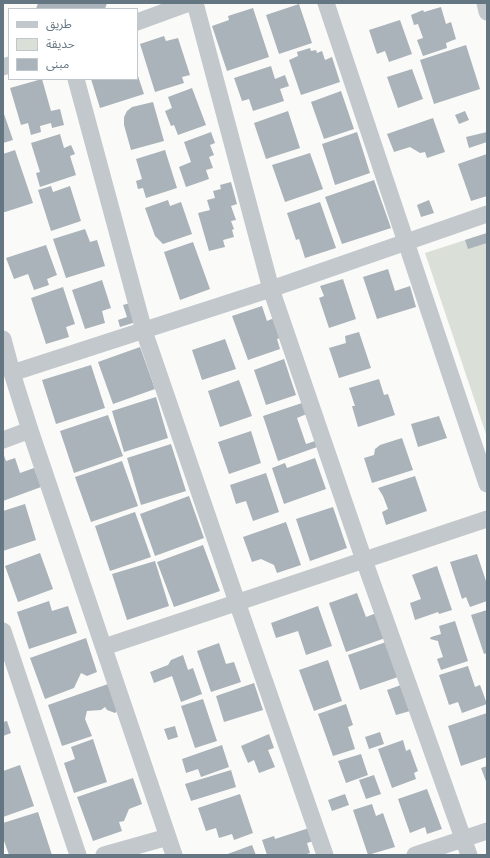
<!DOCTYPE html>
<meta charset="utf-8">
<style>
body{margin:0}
#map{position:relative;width:490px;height:858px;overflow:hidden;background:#fafaf8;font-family:"Asap Condensed","Noto Sans Arabic",sans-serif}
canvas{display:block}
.frame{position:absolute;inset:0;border:4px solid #657683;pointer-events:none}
.legend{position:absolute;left:8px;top:8px;width:130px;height:72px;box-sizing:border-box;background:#fff;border:1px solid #c1c8cd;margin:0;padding:5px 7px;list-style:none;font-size:12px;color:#657683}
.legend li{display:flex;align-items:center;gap:8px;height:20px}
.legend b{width:20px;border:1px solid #c1c8cd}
</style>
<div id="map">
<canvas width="490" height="858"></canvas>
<div class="frame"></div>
<ul class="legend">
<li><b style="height:5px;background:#c3c8cc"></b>طريق</li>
<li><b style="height:11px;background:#dadfd7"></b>حديقة</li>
<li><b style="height:11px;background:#aab3b9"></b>مبنى</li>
</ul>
</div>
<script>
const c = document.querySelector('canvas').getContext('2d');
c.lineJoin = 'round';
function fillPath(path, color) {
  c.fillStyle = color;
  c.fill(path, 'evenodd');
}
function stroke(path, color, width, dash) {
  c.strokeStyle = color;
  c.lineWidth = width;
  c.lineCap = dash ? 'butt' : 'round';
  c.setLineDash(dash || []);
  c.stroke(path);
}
fillPath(new Path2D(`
 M487 233V437L425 253Z`), '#dadfd7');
fillPath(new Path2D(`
 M38 3H107L105 9H36Z
 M299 4 312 43 279 54 266 15Z
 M441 7 446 24 451 22 456 39 446 43 447 48 423 56 417 40 423 38 418 24 414 25 411 15 423 10 424 12Z
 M253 8 269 57 227 71 212 26 229 20 228 16Z
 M400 20 412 54 389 62 385 51 377 54 369 30Z
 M164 36 166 41 178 38 190 75 182 77 184 83 155 92 140 44Z
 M466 45 480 89 434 104 420 60Z
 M310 48 311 51 316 50 317 53 322 51 325 60 332 57 340 82 301 95 289 60 298 56 297 52Z
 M271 66 275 79 285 75 289 86 280 89 284 101 253 111 249 99 242 101 234 78Z
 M412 69 423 99 398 108 387 77Z
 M137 73 144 94 100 108 91 79H137Z
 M42 79 51 111 60 109 64 125 52 128 51 123 40 126 41 132 31 135 28 123 21 125 10 88Z
 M192 88 206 125 178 135 174 125 171 126 165 111 172 108 168 97Z
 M341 91 354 129 324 139 311 102Z
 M153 102 164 141 131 150 124 125V117L127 111 132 107Z
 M3 111 13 140 3 143Z
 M288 111 300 148 266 159 254 123Z
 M465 111 469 120 459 124 455 115Z
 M433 118 445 152 427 158 425 152 420 153 410 147 394 152 387 134Z
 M211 132 215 143 210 145 214 155 209 157 213 168 206 170 209 179 186 187 179 167 191 162 184 142Z
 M357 132 370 173 335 185 322 144Z
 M487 132V142L469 148 466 137Z
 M60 134 64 148 71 145 75 154 70 156 76 175 40 187 36 173 40 172 31 143Z
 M15 150 33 203 5 212H3V154Z
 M165 150 177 188 146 198 143 188 138 189 136 181 142 179 136 159Z
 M310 153 323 189 285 202 272 165Z
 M487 154V196L471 201 458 164Z
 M374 180 391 228 342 244 325 197Z
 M231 182 237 204 231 206 236 220 231 221 234 229 232 230 234 237 223 240 225 247 209 251 198 213 210 210 207 200 215 198 213 191 221 189 220 185Z
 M51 186 53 192 70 186 81 221 51 231 38 190Z
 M168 200 170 206 181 202 192 234 163 244 155 236 145 208Z
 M429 200 434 213 421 217 417 205Z
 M320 202 336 248 305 258 299 239 296 240 287 213Z
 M85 229 90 242 97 240 105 266 66 278 53 239Z
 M487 233V243L468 249 465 240Z
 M193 242 210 289 180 300 164 252Z
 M46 245 57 275 47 279 49 285 34 290 28 274 14 279 6 258Z
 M388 269 395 291 410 286 416 307 377 319 363 277Z
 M343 279 356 319 329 328 319 298 324 296 320 286Z
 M102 280 111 308 102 311 105 323 85 329 72 290Z
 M63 287 75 324 66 327 69 337 46 344 31 298Z
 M130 303 136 322 120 327 118 320 127 317 123 305Z
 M262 306 267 321 274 318 284 337 277 339 280 349 248 360 232 316Z
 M359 332 371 368 339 378 329 348 346 343 345 336Z
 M225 339 236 369 202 380 192 350Z
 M140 347 155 389 113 404 98 362Z
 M284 359 296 395 266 405 254 370Z
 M91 365 105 408 56 424 42 380Z
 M379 379 384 395 388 394 395 415 358 427 352 406H355L349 388Z
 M239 380 252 416 220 427 208 391Z
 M156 397 168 438 124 452 112 411Z
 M305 402 309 413 297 418 306 444 315 441 317 447 278 461 263 416Z
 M108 415 123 456 74 473 60 431Z
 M439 416 447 438 418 447 411 424Z
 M251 431 261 463 229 474 218 442Z
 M402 438 413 470 372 483 364 458 374 455 375 449 380 445Z
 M171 444 186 491 141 505 127 458Z
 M3 453 6 461 15 458 20 473 34 468 41 487 3 501Z
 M315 458 326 489 284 504 272 468 285 463 287 468Z
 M122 461 138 506 91 522 75 477Z
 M266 473 279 512 253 521 246 501 236 504 230 485Z
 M415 476 427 511 386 525 382 512 388 509 383 496 378 488Z
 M189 496 204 538 155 556 140 514Z
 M25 504 36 540 3 551V511Z
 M333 507 347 548 310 561 296 519Z
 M135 512 151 557 110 571 95 526Z
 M286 522 301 565 277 573 274 565 261 559 252 562 243 537Z
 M203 545 220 591 174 607 157 562Z
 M40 553 53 589 18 602 5 566Z
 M477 554 487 584V601L470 607 466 597 462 599 450 562Z
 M155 561 169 606 127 620 112 574Z
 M437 566 452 610 439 614 438 612 415 620 410 603 421 599 412 575Z
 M357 593 366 617 379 612 388 637 346 652 329 603Z
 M49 601 52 611 68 606 77 633 29 649 17 612Z
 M318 606 332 646 306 655 298 631 276 638 271 623Z
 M487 610V653L484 654 471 615Z
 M455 621 468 661 441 670 437 659 443 657 439 645 438 641 430 639 431 637 441 634 439 626Z
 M86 638 97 672 87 676 81 673 74 688 45 699 30 658Z
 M389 641 401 676 360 690 348 655Z
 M219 643 226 664 234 662 241 682 211 692 197 651Z
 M183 655 188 670 193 668 202 694 181 702 172 676 154 683 150 672 168 665 171 660Z
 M328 660 342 701 314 711 299 670Z
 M468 666 475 687 480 685 487 704 462 713 458 702 449 705 439 675Z
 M111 683 118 710 115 713 107 710 105 707 101 710 87 711 85 719 92 736 62 746 48 705Z
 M254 683 263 710 224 722 216 696Z
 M401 685 410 711 396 715 387 690Z
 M203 699 217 741 195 748 181 706Z
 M346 704 353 725 348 727 355 749 333 756 318 714Z
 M487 713V757L461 766 448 726Z
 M7 721 11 733 3 736V722Z
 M175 726 178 737 168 740 164 729Z
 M380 732 384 744 369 749 365 737Z
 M269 734 274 748 268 750 275 767 259 773 254 760 248 763 241 746Z
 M93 739 107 782 74 793 64 763 75 759 71 747Z
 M403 740 406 751 410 749 418 771 414 773 416 779 392 788 378 749Z
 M222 745 229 767 201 777 198 769 186 773 182 759Z
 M361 754 368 775 346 783 338 761Z
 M20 765 34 806 3 817V771Z
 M487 766V784L481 768Z
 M231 770 236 787 191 801 185 784Z
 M374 775 381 794 366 799 359 780Z
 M133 778 142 804 129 809 124 821 119 822 122 831 93 841 77 797Z
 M427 789 442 829 427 834 425 827 410 833 398 799Z
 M240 794 253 833 234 840 232 834 219 838 216 828 206 831 198 808Z
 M345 794 349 805 332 811 328 800Z
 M372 804 376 816 383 813 395 847 368 855 353 810Z
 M38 812 52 855H9L3 838V823Z
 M309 828 317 840 307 843 310 853 304 855H267L262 840 274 836 275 839Z
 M252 845 256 855H225Z`), '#aab3b9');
stroke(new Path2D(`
 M195 3 271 289 364 560 469 855
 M326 3 487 484
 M485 3 487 12
 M137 22 189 3
 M3 67 9 65
 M76 79 144 331 237 602 325 855
 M3 339 12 373 30 430 174 855
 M12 373 271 289 487 214
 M3 440 30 430
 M3 631 78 855
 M104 647 487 519
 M104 855 168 837
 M415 855 487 831`), '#c3c8cc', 17);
</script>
